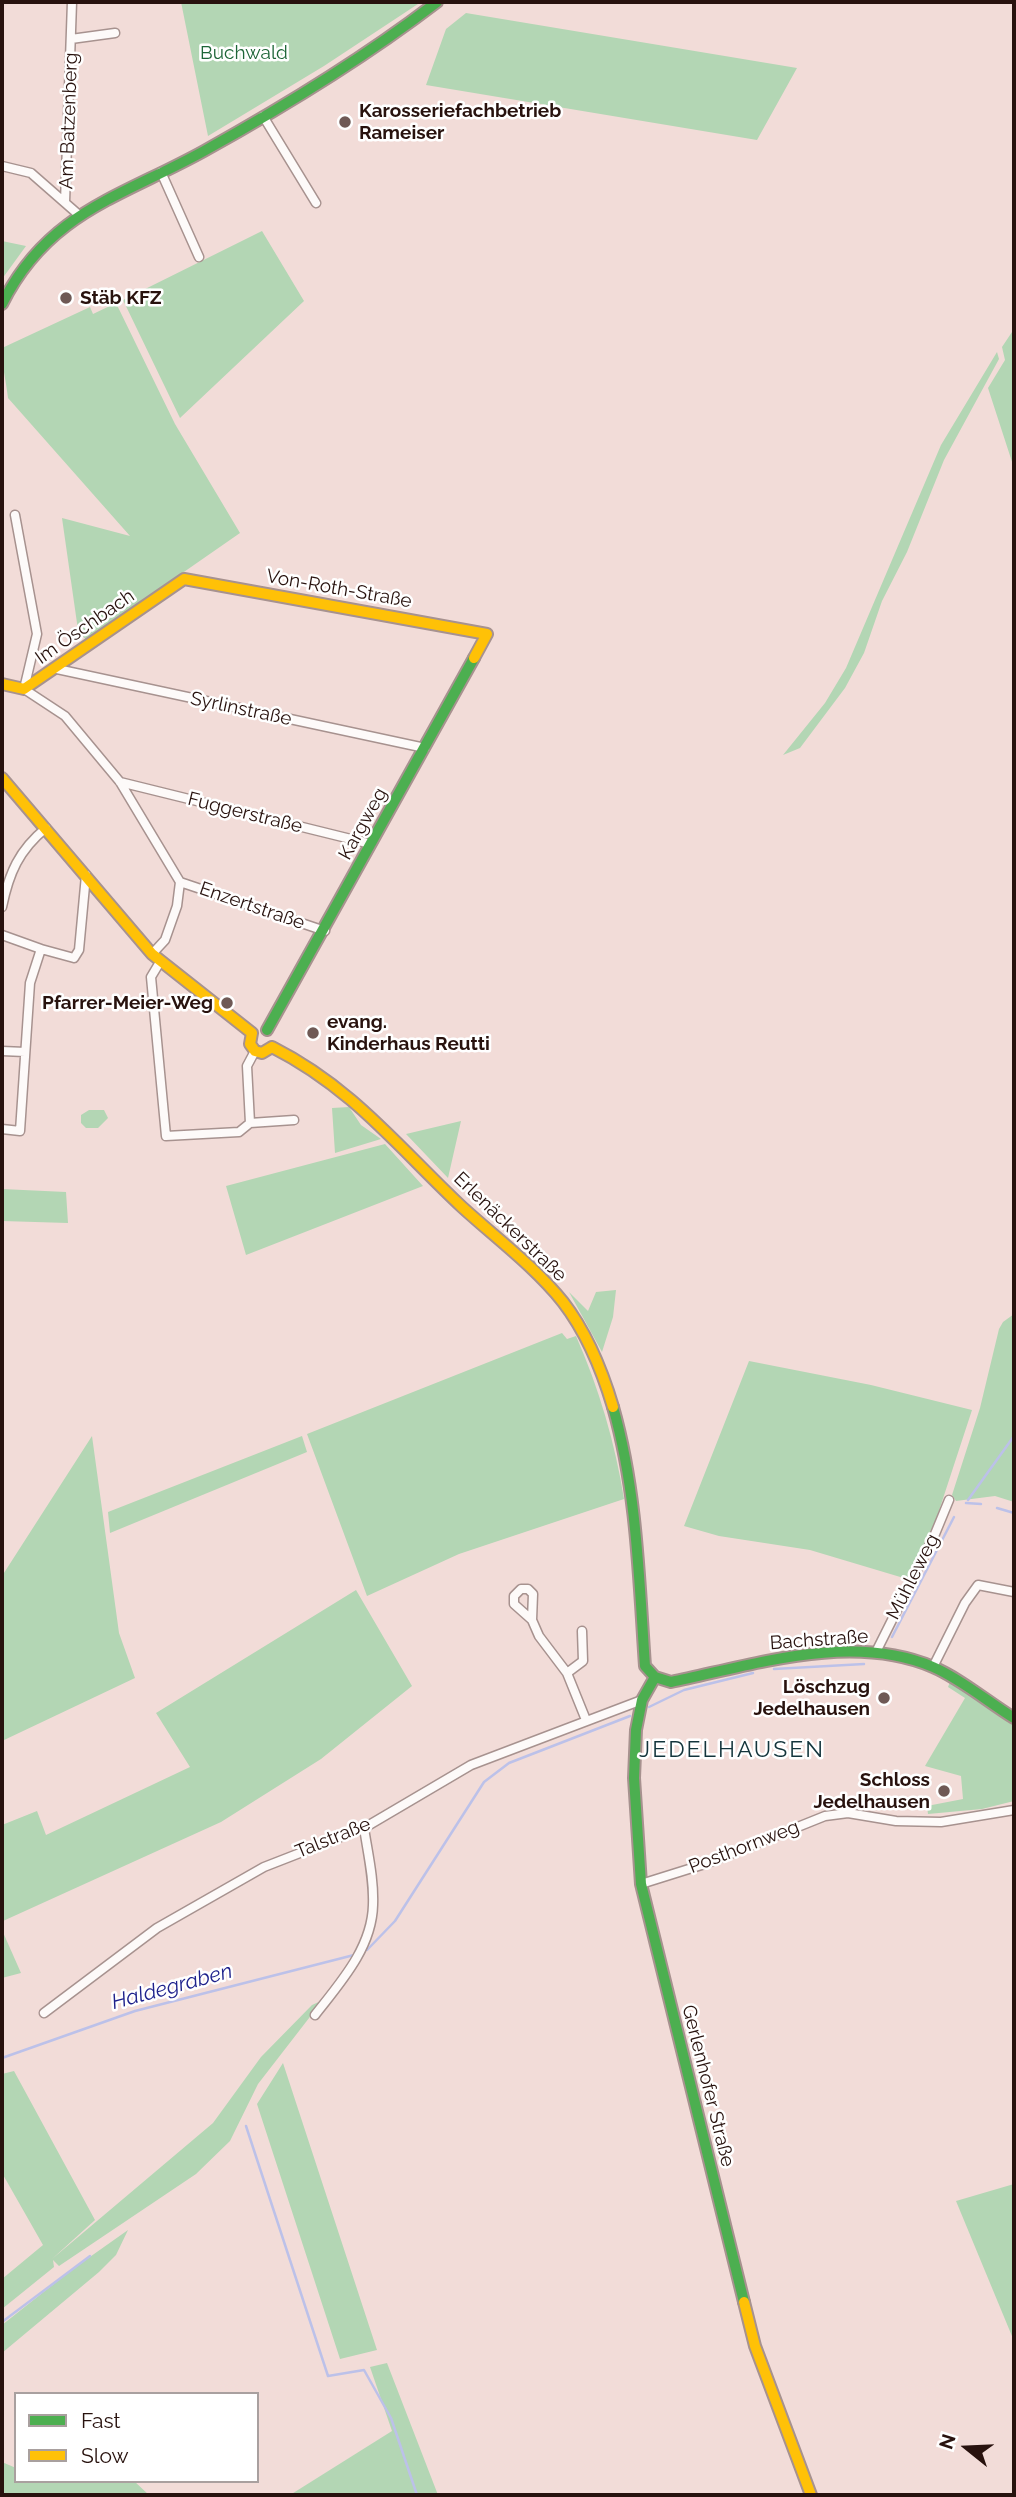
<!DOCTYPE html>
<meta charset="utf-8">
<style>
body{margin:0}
#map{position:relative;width:1016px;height:2497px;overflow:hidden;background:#f2dcd8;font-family:Raleway,sans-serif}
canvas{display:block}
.frame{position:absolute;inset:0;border:4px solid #28120e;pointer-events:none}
.legend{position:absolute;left:14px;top:2392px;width:245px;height:91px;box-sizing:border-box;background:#fff;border:2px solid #a9a09f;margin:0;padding:9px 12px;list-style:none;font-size:21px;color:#28120e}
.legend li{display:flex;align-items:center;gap:14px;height:35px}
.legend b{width:35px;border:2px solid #a9a09f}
.north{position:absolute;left:932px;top:2413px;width:70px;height:70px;-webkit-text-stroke:5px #fff;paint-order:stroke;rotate:288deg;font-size:19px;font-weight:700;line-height:28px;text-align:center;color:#28120e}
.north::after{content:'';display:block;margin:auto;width:24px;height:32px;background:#28120e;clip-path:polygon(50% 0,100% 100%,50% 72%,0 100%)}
</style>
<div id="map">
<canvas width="1016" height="2497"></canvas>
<div class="frame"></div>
<ul class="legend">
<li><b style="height:9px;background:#4caf50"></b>Fast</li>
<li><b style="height:9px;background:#ffc107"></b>Slow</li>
</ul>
<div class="north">N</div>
</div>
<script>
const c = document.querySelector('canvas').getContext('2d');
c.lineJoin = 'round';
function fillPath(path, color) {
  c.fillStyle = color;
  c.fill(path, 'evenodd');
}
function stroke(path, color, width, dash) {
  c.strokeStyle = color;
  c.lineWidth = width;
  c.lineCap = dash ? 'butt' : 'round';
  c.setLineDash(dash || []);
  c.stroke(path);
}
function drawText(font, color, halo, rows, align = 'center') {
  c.font = font + ' Raleway,sans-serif';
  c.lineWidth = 5;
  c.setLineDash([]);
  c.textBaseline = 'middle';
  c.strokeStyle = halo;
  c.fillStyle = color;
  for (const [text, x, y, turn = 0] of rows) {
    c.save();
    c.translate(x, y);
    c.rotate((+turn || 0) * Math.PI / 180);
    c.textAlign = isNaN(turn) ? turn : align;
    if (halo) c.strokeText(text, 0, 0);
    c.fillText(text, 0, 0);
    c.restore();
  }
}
fillPath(new Path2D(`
 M181 2H421L324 66 208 136Z
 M466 13 797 68 757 140 426 85 446 29Z
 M262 231 304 301 180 418 123 300Z
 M2 241 26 246 2 279Z
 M116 303 175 424 240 533 86 640 78 630 62 518 130 536 8 398C6 380 2 367 2 348L90 307 93 314Z
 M1014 329V468L988 388 1005 360 1002 347Z
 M997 352 999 359 944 460 907 552 882 601 864 653 845 688 800 748 783 755 825 703 846 668 941 445Z
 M349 1107 361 1125 381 1139 335 1153 332 1108Z
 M89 1110H104L108 1118 98 1128H86L81 1123V1115Z
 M461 1121 448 1178 406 1134Z
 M385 1144 423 1186 246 1255 226 1186Z
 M2 1189 66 1192 68 1223 2 1221Z
 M616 1290 613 1317 602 1352 569 1292 588 1311 596 1292Z
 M1014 1314V1502L995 1496 956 1501 952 1495 980 1408 999 1329 1003 1322Z
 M562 1333 567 1339 576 1336C599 1388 615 1443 624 1499L459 1554 367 1596 307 1434Z
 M749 1361 871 1385 972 1410 932 1532 907 1579 810 1550 719 1536 684 1526Z
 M92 1436 119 1633 135 1678 2 1741V1576Z
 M302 1436 307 1452 110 1533 108 1512Z
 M356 1590 412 1686 321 1759 221 1822 3 1921 2 1825 37 1811 46 1835 190 1767 156 1713Z
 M950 1682 1014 1725V1801L982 1809 928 1814 927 1806 963 1799 961 1776 925 1766 965 1698 948 1687Z
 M2 1930 21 1973 2 1978Z
 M323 2000 258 2084 230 2141 196 2174 59 2266 53 2260 54 2267 2 2309V2279L43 2245 2 2173V2074L14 2071 95 2220 52 2259 213 2123 261 2057 312 2005Z
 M283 2063 377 2350 340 2359 257 2104Z
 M1014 2184V2341L956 2201Z
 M128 2230 116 2255 99 2272 2 2353V2325L70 2271Z
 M387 2363 438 2495H290L392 2431 370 2367Z
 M2 2462 16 2468V2481H134L149 2495H2Z`), '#b3d6b4');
stroke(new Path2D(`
 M968 1500 1014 1436
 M966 1503 981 1504
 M997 1508 1014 1513
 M892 1637 954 1517
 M774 1669 864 1664
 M649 1707 684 1690 753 1673
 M367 1950 395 1921 484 1782 509 1763 630 1716
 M2 2058 135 2011 354 1955
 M246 2126 328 2376 364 2370 391 2418 417 2495
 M2 2322 90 2256`), '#bcc1e9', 2.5);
const street = new Path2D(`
 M71 39 115 33
 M263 116 316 203
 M2 166 31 173 79 215
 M161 172 199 257
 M65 202 72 2
 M15 515 37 634 24 689 65 716 120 782 180 882 177 906 165 940 152 954
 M57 669 425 748
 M120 782 371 844
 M180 882 325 931
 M2 907C9 873 19 850 46 828
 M2 935 41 949 30 983 20 1131 2 1129
 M41 949 74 958 79 950 86 875
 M160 962 151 977 166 1136 239 1132 250 1123 247 1066 255 1051
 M2 1051 25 1052
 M250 1123 294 1120
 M532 1620 514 1604V1596L521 1589H528L533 1594 532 1620 539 1636 567 1673 586 1720
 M876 1652 935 1534 949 1500
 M933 1667 965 1603 978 1585 1014 1592
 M567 1673 583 1661 582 1631
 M641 1884 708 1863 825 1816 848 1813 896 1821 941 1822 1014 1810
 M44 2013 157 1928 264 1867 364 1828 471 1765 642 1700
 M315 2015C340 1983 372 1948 373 1905 374 1879 368 1854 364 1828`);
const fast = new Path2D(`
 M2 304C48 212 121 197 204 151 285 106 364 58 437 2
 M267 1030 474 658
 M613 1407C637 1491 639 1580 645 1666L655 1677 671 1682C753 1665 851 1632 933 1667 961 1679 988 1702 1014 1718
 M655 1677 642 1700 636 1730 634 1778 641 1884 744 2302`);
const slow = new Path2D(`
 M2 684 24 689 184 579 487 634 474 658
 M2 778 152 954 252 1033
 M252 1033 250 1044 255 1051 262 1053 272 1047
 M272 1047C353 1088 398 1147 462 1207 496 1238 534 1266 563 1302 587 1333 602 1370 613 1407
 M744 2302 755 2346 811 2495`);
stroke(street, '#a7928f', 11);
stroke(fast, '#a7928f', 14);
stroke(slow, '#a7928f', 14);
stroke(street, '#fdfaf9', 8);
stroke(fast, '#4caf50', 10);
stroke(slow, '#ffc107', 10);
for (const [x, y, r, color] of [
 [345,122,7,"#6f5955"],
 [66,298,7,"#6f5955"],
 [227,1003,7,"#6f5955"],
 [313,1033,7,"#6f5955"],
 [884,1698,7,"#6f5955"],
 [944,1791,7,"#6f5955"]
]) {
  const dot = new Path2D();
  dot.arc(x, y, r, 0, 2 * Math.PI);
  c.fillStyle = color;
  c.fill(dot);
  stroke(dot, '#fff', 2.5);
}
drawText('19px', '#1d6537', '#fff', [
 ["Buchwald",244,53]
]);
drawText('bold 19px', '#28120e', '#fff', [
 ["Karosseriefachbetrieb",359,111],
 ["Rameiser",359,133],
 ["Stäb KFZ",80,298],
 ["Pfarrer-Meier-Weg",213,1003,"right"],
 ["evang.",327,1022],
 ["Kinderhaus Reutti",327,1044],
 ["Löschzug",870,1687,"right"],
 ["Jedelhausen",870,1709,"right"],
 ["Schloss",930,1780,"right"],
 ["Jedelhausen",930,1802,"right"]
], 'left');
drawText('19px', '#28120e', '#fff', [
 ["Am Batzenberg",69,121,-88],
 ["Von-Roth-Straße",339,589,10],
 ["Im Öschbach",85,627,-35],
 ["Syrlinstraße",241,709,12],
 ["Fuggerstraße",245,813,14],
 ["Kargweg",363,824,-61],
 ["Enzertstraße",252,906,19],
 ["Erlenäckerstraße",510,1227,44],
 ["Mühleweg",913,1577,-63],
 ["Bachstraße",819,1640,-4],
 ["Talstraße",333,1838,-22],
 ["Posthornweg",744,1847,-21],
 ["Gerlenhofer Straße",708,2086,76]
]);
drawText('italic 21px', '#1e218c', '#fff', [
 ["Haldegraben",172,1987,-15]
]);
c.letterSpacing = '2px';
drawText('23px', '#13343b', '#fff', [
 ["JEDELHAUSEN",732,1750]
]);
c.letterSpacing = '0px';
</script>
